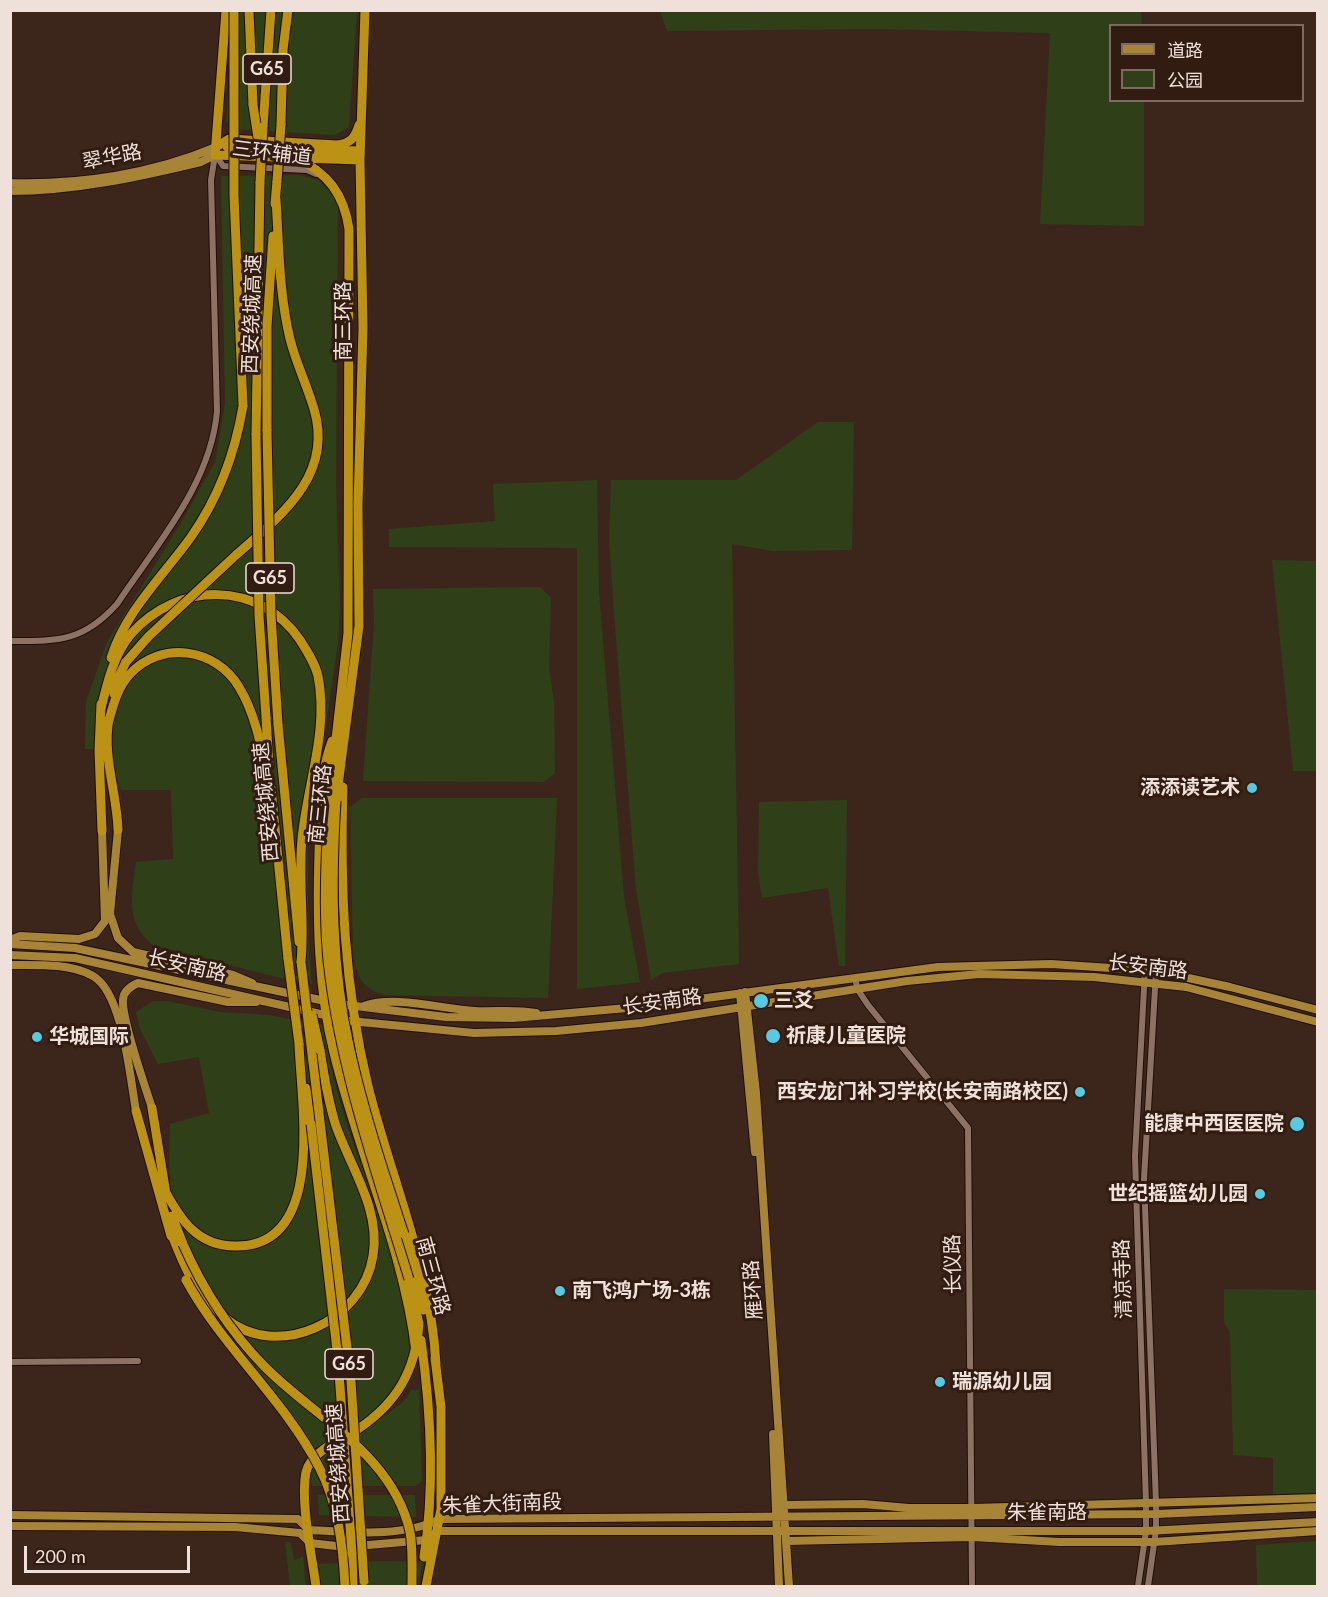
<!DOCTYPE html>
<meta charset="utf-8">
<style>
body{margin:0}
#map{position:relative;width:1328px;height:1597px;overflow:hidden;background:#3c261c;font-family:Lato,"Noto Sans SC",sans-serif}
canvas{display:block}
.frame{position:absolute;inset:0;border:12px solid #efe0d9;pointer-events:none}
.legend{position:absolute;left:1109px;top:24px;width:195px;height:78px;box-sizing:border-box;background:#321c12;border:2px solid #7e6a62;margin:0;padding:8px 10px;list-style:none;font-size:18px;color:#efe0d9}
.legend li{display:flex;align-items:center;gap:12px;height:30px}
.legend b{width:30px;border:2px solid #7e6a62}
.scale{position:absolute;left:24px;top:1546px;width:166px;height:27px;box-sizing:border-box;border:3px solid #efe0d9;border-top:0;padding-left:8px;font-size:18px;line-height:21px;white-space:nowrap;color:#efe0d9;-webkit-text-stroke:4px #321c12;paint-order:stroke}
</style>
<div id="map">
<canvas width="1328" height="1597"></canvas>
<div class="frame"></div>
<ul class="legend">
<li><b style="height:8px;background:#a88436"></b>道路</li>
<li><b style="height:16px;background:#2f4018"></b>公园</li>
</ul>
<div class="scale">200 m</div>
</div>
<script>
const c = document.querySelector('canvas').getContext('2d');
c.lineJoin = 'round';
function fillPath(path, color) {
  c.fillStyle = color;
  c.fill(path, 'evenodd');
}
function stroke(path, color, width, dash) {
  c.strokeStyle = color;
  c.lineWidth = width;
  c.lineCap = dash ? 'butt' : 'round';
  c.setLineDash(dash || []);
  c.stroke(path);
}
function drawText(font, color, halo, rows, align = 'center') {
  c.font = font + ' Lato,"Noto Sans SC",sans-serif';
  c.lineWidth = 6;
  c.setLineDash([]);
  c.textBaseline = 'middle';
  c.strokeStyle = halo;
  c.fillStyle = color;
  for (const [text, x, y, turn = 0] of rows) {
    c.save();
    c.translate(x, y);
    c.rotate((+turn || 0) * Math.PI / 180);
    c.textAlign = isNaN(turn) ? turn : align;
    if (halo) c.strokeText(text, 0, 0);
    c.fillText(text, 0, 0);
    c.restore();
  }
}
fillPath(new Path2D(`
 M236 11H357L349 127 335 135 234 129 226 121Z
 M660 11H1141L1142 25 1110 26V100L1144 101V226L1040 224 1050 33 875 29 667 31Z
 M298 175 319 180 338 201 336 482 340 607 338 643 308 847V938L312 984C258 975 206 957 153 945 124 921 132 895 136 862L173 859 171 790H121L113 766 112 749H85L86 702 106 644 182 521 215 462 225 404 221 176Z
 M818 422H854L852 550 773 551 732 544 739 964 663 973 651 980 636 889 614 613 609 538 611 480H736Z
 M597 480 599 593 624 897 640 982 577 989V548L389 547V529L495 521 493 484Z
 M1272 560 1317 561V771H1293Z
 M540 587 551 598 549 668 554 702 555 773 544 782 363 781 374 623 373 589Z
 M362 798H557L548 998 386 995C362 990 356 975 353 953L350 807Z
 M847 800 845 966H839L828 888 762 898 758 873 759 802Z
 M153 1001H167L220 1012 269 1015 324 1026C329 1061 337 1095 348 1128 367 1185 435 1333 400 1385 380 1414 341 1432 313 1450L210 1315 182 1233 191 1226 172 1196 169 1163 170 1124 209 1113 199 1057 158 1064 140 1029 136 1012Z
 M1224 1289 1317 1290V1493L1273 1494V1458L1233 1455 1230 1332 1224 1323Z
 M412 1390H419L422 1481 415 1486H312L309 1473 328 1451 374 1424 404 1401Z
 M318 1495H415L416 1517 319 1515Z
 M1317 1541V1586H1257L1256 1545Z
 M285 1542 291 1543 294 1560 303 1557 306 1586H290Z
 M387 1561 423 1562 418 1586H321L318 1564Z`), '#2f4018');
const minor = new Path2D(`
 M216 155 223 166 307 170 316 174
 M10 641C58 641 83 642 117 604 156 545 211 484 217 411L211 180 215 155
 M855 979 858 990 868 1005 968 1128 972 1586
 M10 1362 138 1361
 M1138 1586 1146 1531V1504L1135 1156 1145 970
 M1148 1586 1156 1530V1503L1144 1179 1156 971`);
const major = new Path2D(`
 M10 183C78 185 153 174 216 147
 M10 191C76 191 138 177 201 162L215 155
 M118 830 110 914 118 938 133 952 233 975 252 983
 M10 940 20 936 79 939 95 934 105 921 102 831
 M10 944 75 948 330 1002
 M10 955 75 958 329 1016
 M10 965C36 965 70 963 93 976 123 993 130 1078 136 1111
 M745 992 756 1093 789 1586
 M740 993 755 1152
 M347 1005 446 1017 513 1018 639 1007 938 967 1051 964 1156 971 1230 987 1318 1010
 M364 1006C394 995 442 1009 475 1011 496 1012 515 1009 536 1013
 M350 1021 474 1033 556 1031 641 1023 907 981 979 974 1094 977 1186 987 1318 1022
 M152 1108C145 1086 121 1018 123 999 124 990 131 986 138 983L228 1002H256
 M773 1434 779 1586
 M782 1505 863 1504 909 1508H973L1318 1498
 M10 1515 298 1519 309 1530C350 1532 402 1538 440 1519L1156 1514 1318 1507
 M10 1526 235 1527 300 1533 310 1543 345 1547 426 1540 438 1531H1146L1318 1522
 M787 1541 972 1537 1059 1542H1154L1318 1531`);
const highway = new Path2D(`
 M226 10 215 155 360 160
 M249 10 253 105
 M281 125 283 50 288 10
 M263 127 271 10
 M216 147 229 139 337 145C351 143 355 138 359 125
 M227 147 360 151
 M296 158C328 173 344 194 349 229L348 633 329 801
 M275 204 277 181
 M267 431V327L273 236
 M256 435 260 182
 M236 555C280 516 334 476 314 409 307 385 296 363 290 339 279 293 279 246 276 199
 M111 658C125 612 163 576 191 537 219 497 235 454 243 406
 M114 694 116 682 126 662
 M101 704 99 750 102 831
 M101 709C107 683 114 654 131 634 178 581 259 580 300 640 307 651 315 663 318 676 329 731 307 785 302 839 298 880 305 921 301 962
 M266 717 269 766
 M109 719C102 756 117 793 118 830
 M108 724C113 706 117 688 130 674 161 640 216 648 239 687 258 718 263 758 271 792
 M278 724 299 942
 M332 741C319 775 320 817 319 853 317 919 318 989 334 1053 358 1153 404 1249 416 1352
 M343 787C340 889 344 986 368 1086 391 1178 431 1268 436 1364
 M271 788 288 959
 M336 801 359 626 358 505 363 328 360 160 365 10
 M306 1088 311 1124
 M152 1108 166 1194
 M136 1111 171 1236
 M164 1189C180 1219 197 1246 235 1246 327 1248 301 1103 299 1044
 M172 1216 183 1244
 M170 1230C185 1268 193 1291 225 1318 278 1362 363 1321 373 1256 381 1210 351 1168 336 1126 328 1101 324 1076 320 1050
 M404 1234 424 1310
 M409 1279 419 1324
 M421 1340C431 1411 435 1486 424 1557
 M352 1553 353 1586
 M316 1586C312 1556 300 1502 306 1472 311 1451 341 1440 358 1429 397 1403 416 1370 419 1323
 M426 1586 441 1509V1407L435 1358`);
stroke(minor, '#220e05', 8);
stroke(major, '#220e05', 10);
stroke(highway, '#220e05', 11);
stroke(minor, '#8c7165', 6);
stroke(major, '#a88436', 8);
stroke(highway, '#bb9116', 9);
const highwayBridge = new Path2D(`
 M234 10V195L243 406
 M253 105 259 144
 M277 181 281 125
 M260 182 263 127
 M267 431 271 615 278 724
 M256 435 259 616 266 717
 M126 662 149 636 236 555
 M329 801C326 854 323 908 328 961 340 1070 377 1174 409 1279
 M336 801C331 884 331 968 350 1050 364 1113 384 1173 404 1234
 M288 959 299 1044
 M301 962 351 1381 364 1581
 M312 1015 320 1050
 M311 1124 338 1359 352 1553
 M183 1244C203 1290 229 1330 264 1366 315 1418 393 1454 410 1532 413 1549 412 1568 412 1586
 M186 1280C223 1348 284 1399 319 1467 338 1503 343 1546 345 1586`);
stroke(highwayBridge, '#220e05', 11, []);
stroke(highwayBridge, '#bb9116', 9);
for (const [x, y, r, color] of [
 [1252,788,6,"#55cae0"],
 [761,1001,8,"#55cae0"],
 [773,1036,8,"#55cae0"],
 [37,1037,6,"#55cae0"],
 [1080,1092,6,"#55cae0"],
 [1297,1124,8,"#55cae0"],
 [1260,1194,6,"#55cae0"],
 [560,1291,6,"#55cae0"],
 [940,1382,6,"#55cae0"]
]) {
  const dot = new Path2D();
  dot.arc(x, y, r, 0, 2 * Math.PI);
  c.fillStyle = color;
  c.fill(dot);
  stroke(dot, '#321c12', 2);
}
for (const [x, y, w] of [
 [267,69,48],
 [270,578,48],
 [349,1364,48]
]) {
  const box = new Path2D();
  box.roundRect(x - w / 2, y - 15, w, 30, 4.5);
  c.fillStyle = '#321c12';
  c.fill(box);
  stroke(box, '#efe0d9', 1.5);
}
drawText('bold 18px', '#efe0d9', null, [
 ["G65",267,69],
 ["G65",270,578],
 ["G65",349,1364]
]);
drawText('20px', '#efe0d9', '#321c12', [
 ["三环辅道",272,153,7],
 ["翠华路",112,157,-11],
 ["西安绕城高速",252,314,-88],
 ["南三环路",344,321,-90],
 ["西安绕城高速",266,802,-95],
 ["南三环路",320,804,-84],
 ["长安南路",187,966,13],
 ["长安南路",1148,967,7],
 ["长安南路",662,1002,-8],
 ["长仪路",953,1264,-91],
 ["南三环路",433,1276,75],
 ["清凉寺路",1123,1279,-92],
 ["雁环路",753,1290,-94],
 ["西安绕城高速",338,1463,-94],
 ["朱雀大街南段",502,1504,-2],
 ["朱雀南路",1047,1513]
]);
drawText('bold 20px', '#efe0d9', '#321c12', [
 ["添添读艺术",1240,788,"right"],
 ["三爻",774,1001],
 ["祈康儿童医院",786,1036],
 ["华城国际",49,1037],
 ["西安龙门补习学校(长安南路校区)",1068,1092,"right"],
 ["能康中西医医院",1284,1124,"right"],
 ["世纪摇篮幼儿园",1248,1194,"right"],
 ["南飞鸿广场-3栋",572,1291],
 ["瑞源幼儿园",952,1382]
], 'left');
</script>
